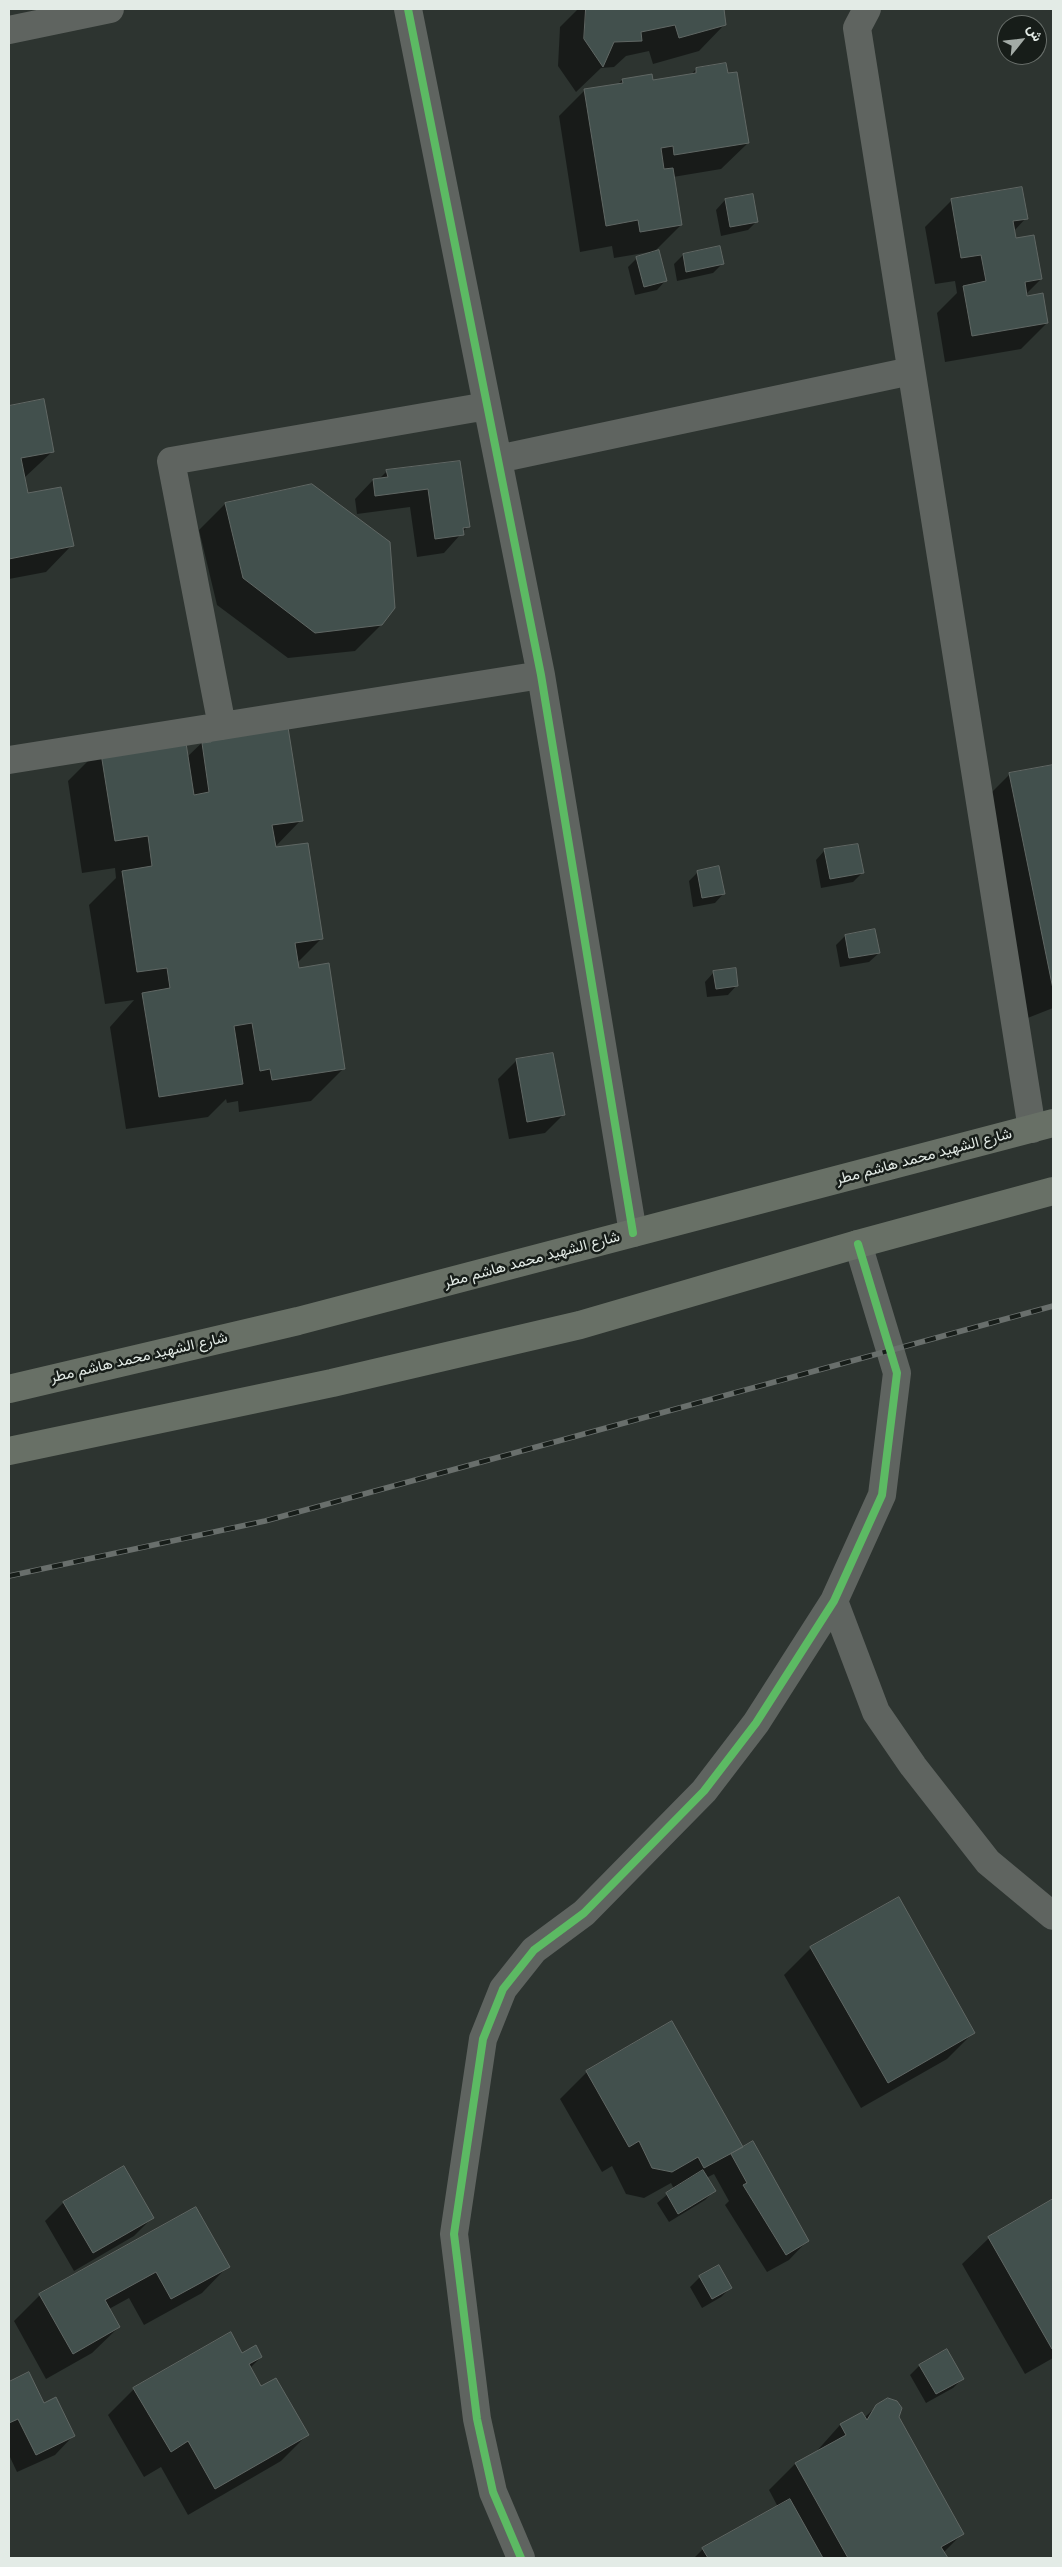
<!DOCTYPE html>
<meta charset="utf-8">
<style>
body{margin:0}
#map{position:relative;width:1062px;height:2567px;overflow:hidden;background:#2d3430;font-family:"Varela Round",Vazirmatn,sans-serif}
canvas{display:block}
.frame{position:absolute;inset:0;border:10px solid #e3ebe6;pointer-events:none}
.north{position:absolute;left:997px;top:15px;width:50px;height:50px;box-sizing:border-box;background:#171d19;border:1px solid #696f6b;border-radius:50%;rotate:61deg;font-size:14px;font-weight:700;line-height:20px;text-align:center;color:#e3ebe6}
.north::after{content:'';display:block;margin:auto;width:18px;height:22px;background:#a3aba6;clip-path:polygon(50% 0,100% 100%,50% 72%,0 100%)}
</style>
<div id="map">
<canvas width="1062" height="2567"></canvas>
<div class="frame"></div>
<div class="north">ش</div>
</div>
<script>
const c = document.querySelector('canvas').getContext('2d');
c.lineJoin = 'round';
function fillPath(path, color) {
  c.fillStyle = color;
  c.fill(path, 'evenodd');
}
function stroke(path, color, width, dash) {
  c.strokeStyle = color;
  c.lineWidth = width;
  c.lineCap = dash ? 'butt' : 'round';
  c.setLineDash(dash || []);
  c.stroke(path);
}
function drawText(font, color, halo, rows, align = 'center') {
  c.font = font + ' "Varela Round",Vazirmatn,sans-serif';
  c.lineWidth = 5;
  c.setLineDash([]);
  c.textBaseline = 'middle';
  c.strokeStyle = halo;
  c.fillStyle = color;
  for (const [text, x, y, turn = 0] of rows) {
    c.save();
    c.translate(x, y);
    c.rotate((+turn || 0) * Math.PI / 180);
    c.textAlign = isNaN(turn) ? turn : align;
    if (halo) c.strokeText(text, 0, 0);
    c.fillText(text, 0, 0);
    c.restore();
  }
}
fillPath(new Path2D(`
 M578 9H723L725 24 699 51 653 64 649 51 626 56 614 67 601 68 576 92 558 66 560 27Z
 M696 69 748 143 721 169 673 177 681 225 652 254 666 280 657 290 635 295 628 267 637 258 650 254V252L614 258 612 246 580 252 559 116 585 90 617 85 622 80 652 82 690 76Z
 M725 200 757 221 748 230 721 236 716 210Z
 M952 200 1026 218 1014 231 1016 240 1041 279 1026 294V297L1047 323 1021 349 945 362 937 313 957 293 955 281 935 284 925 227Z
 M683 255 722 264 713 273 677 281 674 264Z
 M43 401 53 451 24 478 27 495 72 545 46 572 9 579V407Z
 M459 462 468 526 444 553 417 557 410 507 357 514 355 499 373 480H378L387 471Z
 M225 504 382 624 355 651 288 658 217 605 199 530Z
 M211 734 301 820 275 847 322 938 297 963 298 969 344 1068 311 1101 239 1112 238 1101 227 1103 226 1099 208 1117 126 1129 110 1027 134 1000 105 1004 89 905 116 878 115 868 82 873 68 781 101 748 187 757Z
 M1053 766V1008L1020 1021 977 807 1010 774Z
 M825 850 862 873 853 882 821 888 816 860Z
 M698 872 724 893 715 903 693 907 689 881Z
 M845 936 879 953 869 962 840 967 836 945Z
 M714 972 737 985 728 995 707 997 705 982Z
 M517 1060 564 1114 545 1133 509 1139 498 1079Z
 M811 1948 974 2032 947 2059 861 2108 784 1975Z
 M587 2072 742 2146 737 2151 807 2241 789 2260 767 2272 725 2205 729 2201 714 2174 706 2178 714 2191 705 2200 669 2222 657 2203 674 2189 671 2183 644 2198 626 2194 612 2166 602 2172 560 2099Z
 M123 2168 152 2218 134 2236 74 2271 45 2221 63 2203Z
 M1053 2201V2358L1025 2374 962 2264 989 2238Z
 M196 2208 228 2266 202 2293 144 2325 129 2298 109 2309 119 2327 92 2353 46 2379 14 2321 40 2295Z
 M718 2267 730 2288 721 2297 702 2308 690 2287 700 2277Z
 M947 2351 962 2379 953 2388 926 2403 910 2375 919 2366Z
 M242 2355 261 2357 250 2368 261 2388 307 2435 281 2461 188 2515 161 2467 144 2477 108 2415 134 2389Z
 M28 2374 43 2405 73 2436 55 2455 17 2472 9 2455V2383Z
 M877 2406 898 2417 963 2533 943 2553 946 2558H694L703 2549 778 2507 769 2490 795 2464 815 2453 840 2425 862 2413 864 2418Z`), '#0007');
const building = new Path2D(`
 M586 9H724L726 25 679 38 675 25 641 32 642 41 614 42 603 67 584 39Z
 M726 63 728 73 737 72 749 143 674 155 673 146 661 148 664 169 673 168 682 225 640 232 638 220 606 226 584 89 623 83 622 79 652 74 653 80 696 73V68Z
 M1022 187 1028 219 1013 221 1016 238 1034 235 1042 279 1025 282 1027 296 1043 293 1048 323 972 336 963 286 986 281 981 255 961 258 951 199Z
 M753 194 758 222 730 227 725 199Z
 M720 246 724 264 686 272 683 254Z
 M659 250 667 281 644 287 636 257Z
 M44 399 54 452 21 458 28 493 61 487 74 546 9 559V406Z
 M460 461 470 527 463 528 464 535 435 539 428 489 375 496 373 479 388 477 386 470Z
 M312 484 390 542 395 608 382 625 315 633 243 578 225 503Z
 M287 721 303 821 272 825 276 847 308 843 323 939 295 943 299 968 329 963 345 1069 272 1080 270 1069 260 1071 252 1023 234 1026 243 1084 159 1097 142 993 170 988 167 968 137 972 122 871 152 866 148 836 115 841 100 747 186 743 194 795 209 792 202 743 211 742 210 732Z
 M1053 765V989L1009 773Z
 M858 844 864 873 830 879 824 849Z
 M719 866 725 894 702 898 697 871Z
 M875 929 880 953 849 958 845 935Z
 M736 968 738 986 716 989 713 971Z
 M553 1053 565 1115 527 1122 516 1059Z
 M899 1897 975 2033 888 2083 810 1947Z
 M672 2021 743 2147 704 2168 698 2157 672 2172 652 2168 639 2141 629 2147 586 2071Z
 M753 2141 809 2241 786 2255 743 2185 747 2183 731 2154Z
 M124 2166 154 2218 93 2253 63 2202Z
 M703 2170 716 2191 678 2214 666 2193Z
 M1053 2199V2348L1052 2349 988 2237Z
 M196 2207 230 2267 171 2299 156 2272 105 2300 120 2327 73 2354 39 2294Z
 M719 2265 732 2288 712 2299 699 2276Z
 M231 2332 242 2353 256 2345 262 2357 249 2364 261 2386 276 2378 309 2435 215 2489 188 2441 171 2452 133 2388Z
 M947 2349 964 2379 936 2394 919 2365Z
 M29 2372 44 2403 56 2397 75 2436 36 2455 18 2419 9 2423V2382Z
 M888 2398 897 2401 902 2408 899 2417 964 2534 941 2547 948 2558H848L795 2463 846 2435 840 2424 862 2412 867 2420 876 2405Z
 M790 2499 823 2558H708L702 2548Z`);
fillPath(building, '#42504d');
stroke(building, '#606764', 1);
stroke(new Path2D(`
 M408 9 541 675 633 1233
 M867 9 857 28 1032 1129
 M9 30 110 9
 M498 459 911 371
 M222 726 171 461 487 406
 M9 760 541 675
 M834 1601 876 1712 913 1766 988 1862 1053 1916
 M521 2558 493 2492 477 2419 454 2234 483 2039 503 1989 534 1950 584 1913 704 1791 756 1723 834 1601 882 1495 897 1373 858 1244`), '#5f6460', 28);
stroke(new Path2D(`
 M9 1389 298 1321 1053 1123
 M9 1451 332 1383 580 1325 858 1244 1053 1191`), '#687066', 28);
const rail = new Path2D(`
 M9 1576 265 1521 1053 1306`);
stroke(rail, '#696f6c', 5.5);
stroke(rail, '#171d19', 4, [11]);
stroke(new Path2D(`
 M408 9 541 675 633 1233
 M521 2558 493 2492 477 2419 454 2234 483 2039 503 1989 534 1950 584 1913 704 1791 756 1723 834 1601 882 1495 897 1373 858 1244`), '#5cba63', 8);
drawText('15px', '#e3ebe6', '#171d19', [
 ["شارع الشهيد محمد هاشم مطر",924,1157,-15],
 ["شارع الشهيد محمد هاشم مطر",532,1260,-15],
 ["شارع الشهيد محمد هاشم مطر",139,1358,-13]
]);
</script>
